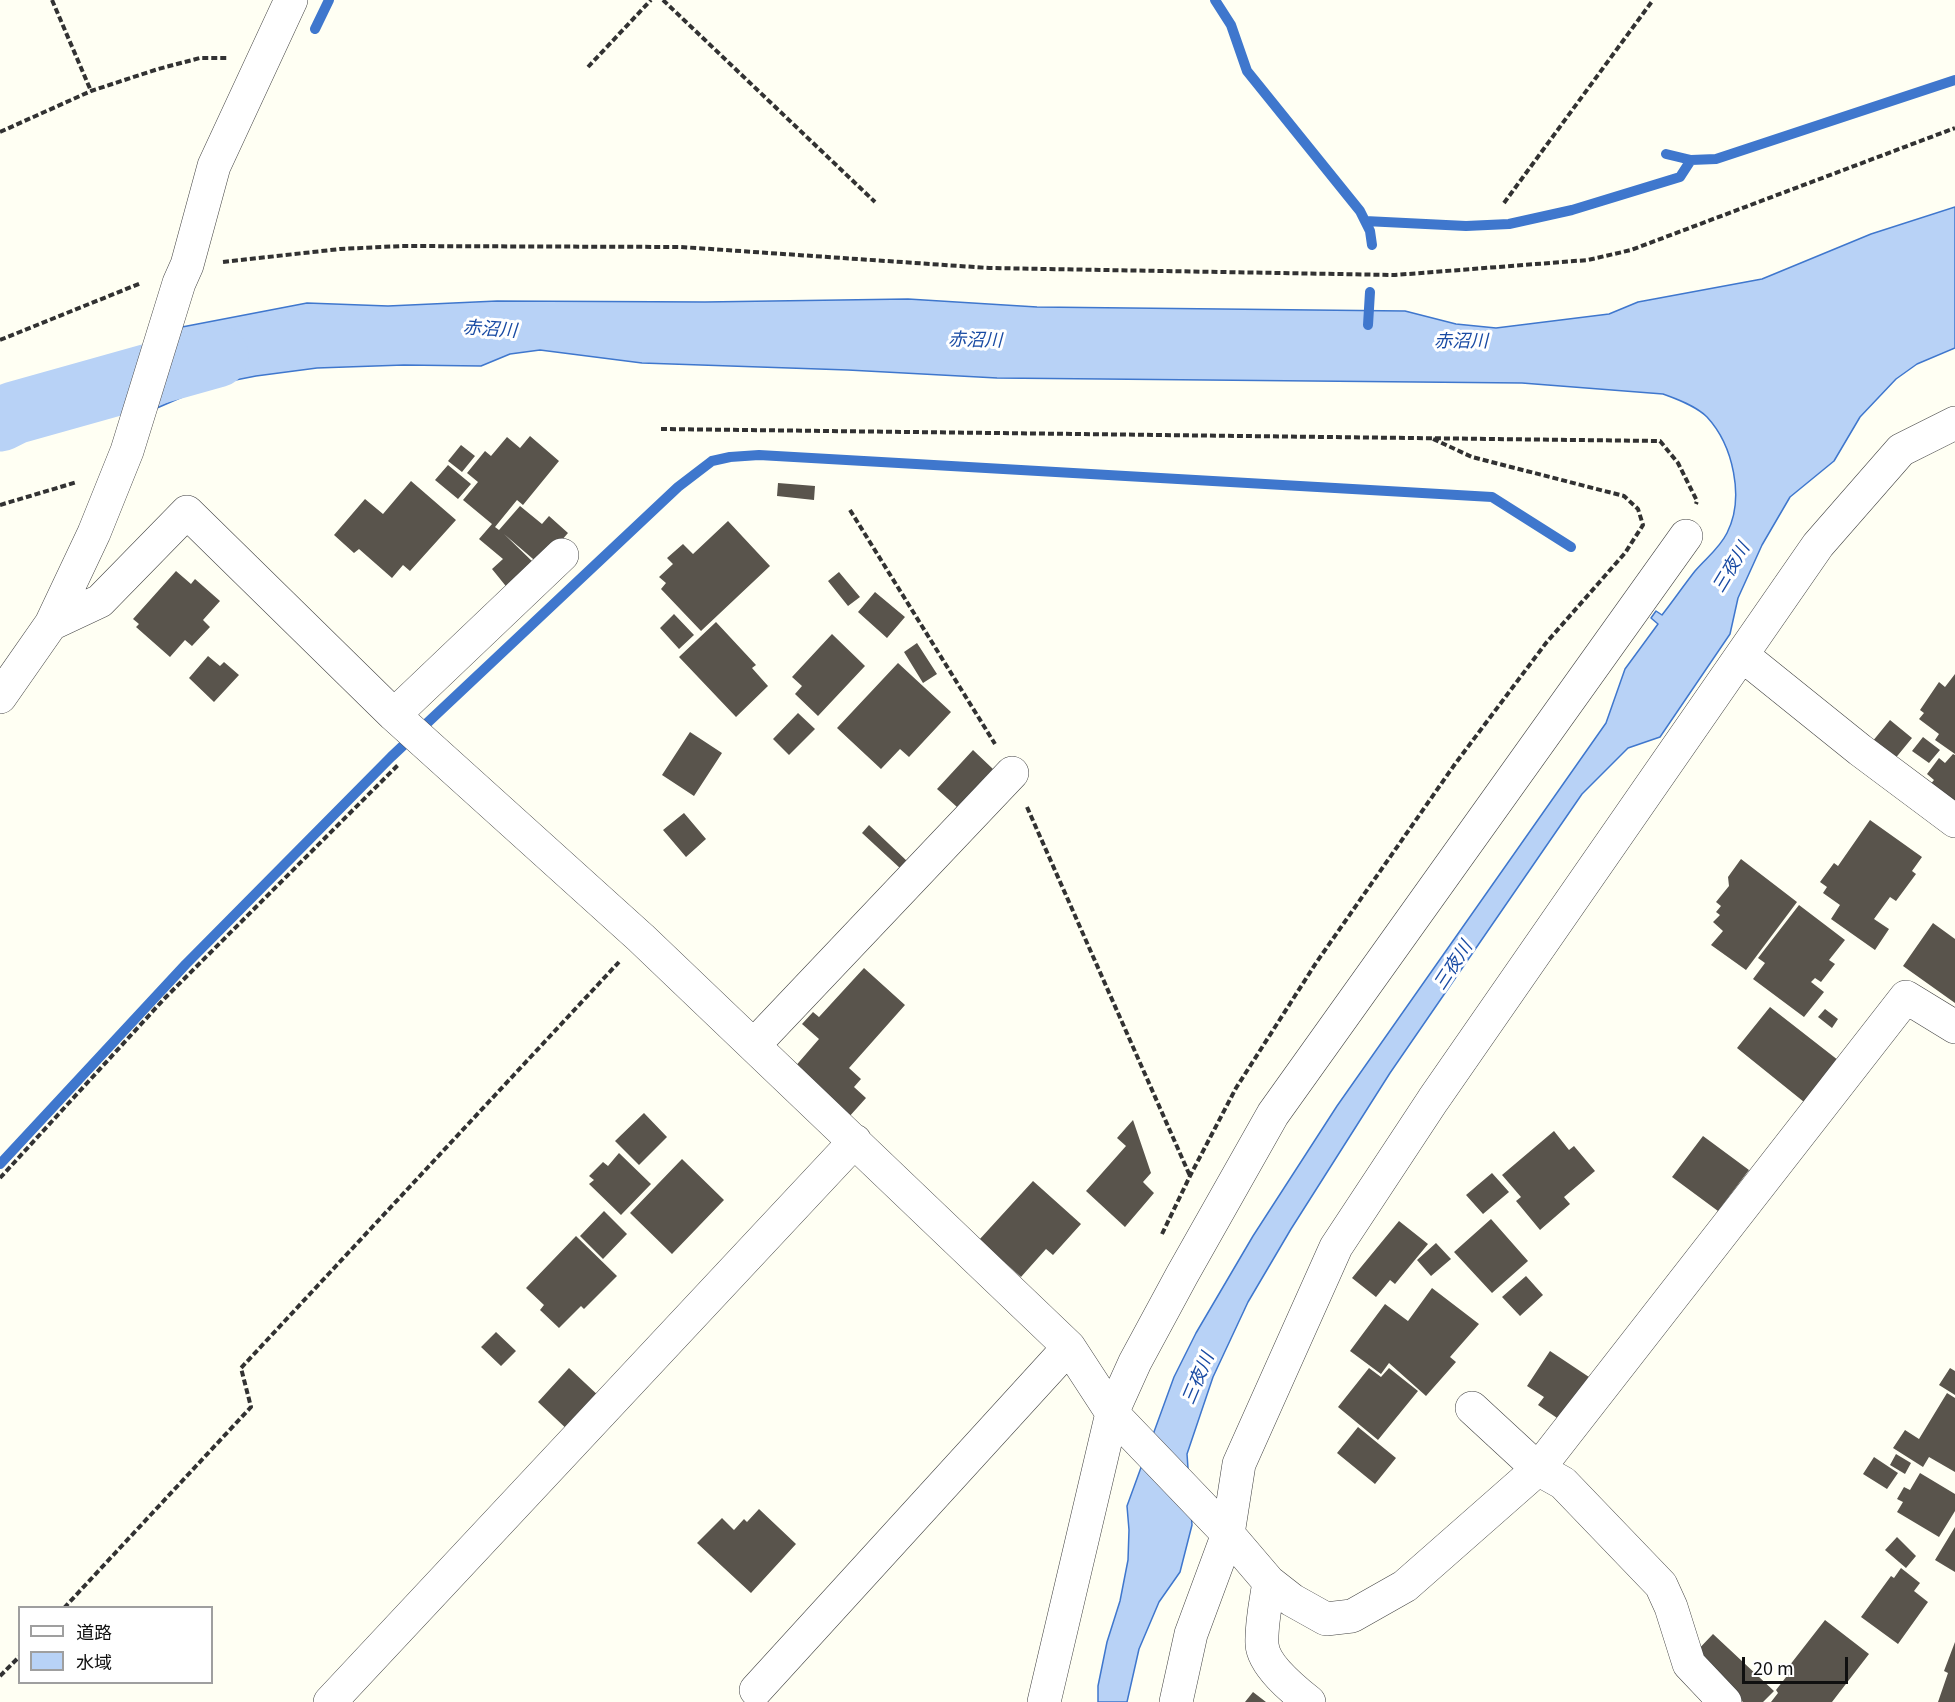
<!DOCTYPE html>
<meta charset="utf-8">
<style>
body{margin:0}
#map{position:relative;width:1955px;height:1702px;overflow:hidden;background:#fffff3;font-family:Georgia,"Noto Sans JP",serif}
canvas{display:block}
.legend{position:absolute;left:18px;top:1606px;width:195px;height:78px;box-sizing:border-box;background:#fff;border:2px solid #9f9f9f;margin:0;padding:8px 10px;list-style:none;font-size:18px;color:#101010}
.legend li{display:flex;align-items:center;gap:12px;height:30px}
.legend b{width:30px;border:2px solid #9f9f9f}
.scale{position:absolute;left:1742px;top:1657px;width:106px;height:27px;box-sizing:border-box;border:3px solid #101010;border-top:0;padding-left:8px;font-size:18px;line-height:21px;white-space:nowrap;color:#101010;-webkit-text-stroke:4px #fff;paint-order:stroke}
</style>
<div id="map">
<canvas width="1955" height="1702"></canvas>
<ul class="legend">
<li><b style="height:8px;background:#fff"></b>道路</li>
<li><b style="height:16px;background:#b8d2f6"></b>水域</li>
</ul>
<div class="scale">20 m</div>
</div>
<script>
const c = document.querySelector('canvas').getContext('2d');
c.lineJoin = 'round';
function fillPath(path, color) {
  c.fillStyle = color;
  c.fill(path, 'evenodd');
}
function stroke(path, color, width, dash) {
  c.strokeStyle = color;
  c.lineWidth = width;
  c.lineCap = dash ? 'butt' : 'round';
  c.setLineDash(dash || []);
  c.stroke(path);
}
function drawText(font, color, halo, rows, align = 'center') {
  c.font = font + ' Georgia,"Noto Sans JP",serif';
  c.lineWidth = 6;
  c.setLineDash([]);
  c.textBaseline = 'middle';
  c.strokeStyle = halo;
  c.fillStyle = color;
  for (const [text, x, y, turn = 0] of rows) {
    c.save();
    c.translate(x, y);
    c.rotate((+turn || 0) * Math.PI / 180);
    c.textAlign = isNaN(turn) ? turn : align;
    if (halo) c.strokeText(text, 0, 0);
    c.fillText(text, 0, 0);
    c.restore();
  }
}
const water = new Path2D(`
 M1955 207V348L1917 364 1896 379 1860 417 1834 461 1790 497 1762 545 1738 598 1730 634 1660 737 1628 748 1582 794 1390 1073 1291 1229 1248 1302 1213 1377 1187 1454 1192 1525 1180 1572 1159 1602 1139 1649 1127 1702H1098V1686L1107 1642 1120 1601 1128 1560 1129 1530 1127 1506 1174 1377 1196 1333 1253 1236 1337 1106 1606 723 1625 669 1658 624 1651 618 1656 611 1662 615C1673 601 1684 585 1695 571 1706 558 1719 549 1727 533 1745 498 1733 445 1707 417 1696 406 1677 399 1663 394L1522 383 997 378 848 370 642 363 540 350 510 354 481 366 404 365 317 368 256 376 210 385 157 408 182 327 307 303 388 306 497 301 705 302 908 299 1037 307 1405 311 1456 324 1496 328 1609 314 1638 302 1762 279 1871 234Z`);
fillPath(water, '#b8d2f6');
stroke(water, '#3f77cd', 1.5);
stroke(new Path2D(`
 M1215 0 1231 25 1247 71 1360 211 1370 231 1372 245
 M315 29 329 0
 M1666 154 1691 160 1716 159 1955 80
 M1365 221 1466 226 1509 224 1572 210 1680 177 1691 160
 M1368 325 1370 292
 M0 1164 186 964 391 757 678 487 712 461 730 457 759 455 1492 497 1571 547`), '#3f77cd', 10);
stroke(new Path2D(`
 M0 420 14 413 217 356`), '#b8d2f6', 63);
fillPath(new Path2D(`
 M530 436 559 461 523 505 517 500 495 527 499 530 520 506 542 524 549 516 568 533 540 565 504 534 535 564 509 590 492 569 503 559 479 539 492 524 463 500 478 482 467 473 485 451 491 456 507 437 520 448Z
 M461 445 475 456 462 472 448 461Z
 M448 465 471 484 458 499 435 480Z
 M411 481 456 520 410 571 403 565 392 578 359 549 354 553 334 535 365 499 383 514Z
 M778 483 815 486 814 500 777 496Z
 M728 521 770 566 701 631 661 589 666 583 659 577 673 564 667 558 683 544 693 554Z
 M176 571 191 584 195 579 220 601 203 620 210 627 192 646 185 640 170 657 136 627 139 624 133 619Z
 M839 572 860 597 848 606 828 581Z
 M875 592 905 617 887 638 858 612Z
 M674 614 694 635 679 649 660 628Z
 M716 622 756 665 752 668 768 686 736 717 679 657Z
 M832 634 865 666 818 716 795 694 802 686 792 677Z
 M917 643 937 674 923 683 904 652Z
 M208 656 220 666 224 662 239 675 214 702 189 678Z
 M898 663 951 712 909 757 900 749 881 769 837 728Z
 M1955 674V754L1935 740 1939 734 1919 719 1924 713 1920 710 1939 682 1945 687Z
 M798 713 815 729 789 755 773 739Z
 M1890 720 1912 738 1894 760 1872 742Z
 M690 732 722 753 694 796 662 775Z
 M1923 737 1940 750 1929 763 1912 751Z
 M973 750 993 769 957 807 937 789Z
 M1953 754 1955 755V807L1929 786 1934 780 1927 774 1939 758 1945 763Z
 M684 813 706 839 686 857 663 830Z
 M1870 820 1922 857 1912 871 1916 874 1896 901 1890 897 1874 919 1889 929 1875 950 1831 919 1840 905 1823 893 1827 887 1820 882 1834 863 1838 866Z
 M869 825 908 862 901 869 862 833Z
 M1741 859 1797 902 1746 970 1711 945 1723 931 1713 922 1720 915 1716 912 1721 906 1716 902 1729 886 1728 877Z
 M1799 905 1845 940 1829 960 1835 964 1821 982 1815 978 1811 982 1824 992 1804 1017 1753 979 1765 963 1758 958Z
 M1933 923 1955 939V1003L1903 966Z
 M864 968 905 1005 849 1068 861 1079 854 1087 866 1098 848 1118 793 1069 819 1039 802 1024 813 1012 819 1017Z
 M1770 1007 1843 1064 1809 1106 1737 1048Z
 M1825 1009 1838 1019 1832 1028 1818 1017Z
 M644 1113 667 1137 639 1165 615 1141Z
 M1133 1120 1151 1173 1143 1182 1154 1193 1125 1227 1086 1191 1126 1146 1117 1138Z
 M1554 1131 1569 1150 1574 1146 1595 1171 1564 1197 1570 1204 1540 1230 1516 1201 1521 1197 1502 1175Z
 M1703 1136 1749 1170 1718 1211 1672 1177Z
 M619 1153 651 1184 621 1215 589 1184 594 1180 589 1176 603 1162 608 1166Z
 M682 1159 724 1200 672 1254 630 1213Z
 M1492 1173 1509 1192 1483 1214 1466 1195Z
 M1033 1181 1081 1224 1053 1255 1046 1249 1021 1277 979 1240Z
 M604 1211 627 1234 603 1259 580 1236Z
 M1491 1219 1528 1261 1492 1293 1454 1252Z
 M1399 1221 1428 1244 1395 1284 1390 1280 1376 1297 1352 1278Z
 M576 1236 617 1276 584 1309 581 1306 559 1328 540 1310 544 1305 526 1288Z
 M1436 1243 1451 1259 1431 1276 1417 1260Z
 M1526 1276 1543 1295 1520 1316 1502 1297Z
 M1432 1288 1479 1324 1450 1357 1456 1362 1426 1396 1389 1363 1381 1374 1350 1351 1385 1304 1408 1321Z
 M496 1332 516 1351 501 1366 481 1347Z
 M1550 1351 1589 1377 1560 1420 1538 1405 1544 1397 1527 1386Z
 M569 1368 601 1398 570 1432 538 1402Z
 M1369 1368 1381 1377 1389 1368 1418 1391 1378 1440 1338 1407Z
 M1950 1368 1955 1371V1395L1939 1385Z
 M1947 1393 1955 1398V1472L1929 1457 1923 1467 1893 1448 1905 1430 1919 1439Z
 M1358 1427 1396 1458 1375 1484 1337 1453Z
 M1896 1454 1911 1463 1905 1474 1890 1465Z
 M1874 1457 1898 1473 1887 1489 1863 1474Z
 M1920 1473 1955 1494V1511L1939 1537 1897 1512 1903 1502 1897 1499 1904 1487 1910 1490Z
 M759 1509 796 1544 751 1593 697 1543 722 1518 734 1530 744 1519 747 1522Z
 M1955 1527V1572L1935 1560Z
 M1897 1537 1916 1556 1906 1568 1885 1550Z
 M1901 1568 1920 1583 1914 1591 1928 1602 1898 1644 1861 1617 1891 1576 1894 1578Z
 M1825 1620 1869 1654 1832 1702H1771L1778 1693 1776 1690 1790 1672 1786 1670Z
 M1713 1634 1774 1691 1763 1702H1743L1693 1655Z
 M1955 1642V1702H1938L1948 1673 1944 1671Z
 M1253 1692 1266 1702H1245Z`), '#59544c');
const minor = new Path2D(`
 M51 624 100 601 187 512 394 715 641 938 1069 1347 1112 1413 1228 1534 1269 1582 1292 1600 1326 1619 1352 1616 1405 1586 1538 1469 1906 997 1955 1027
 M1742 655 1860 750 1955 821
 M0 697 51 624 94 533 127 451 179 283 187 265 214 166 291 0
 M394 715 562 555
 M754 1045 1012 773
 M1472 1408 1538 1469 1563 1483 1661 1585 1671 1607 1689 1664 1725 1702
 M1269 1582C1266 1602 1261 1624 1262 1644 1263 1665 1294 1690 1309 1702
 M756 1690 1069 1347
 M330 1702 855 1141
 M1044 1702 1112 1413 1135 1362 1182 1275 1273 1114 1686 536
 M1176 1702 1191 1634 1228 1534 1239 1464 1336 1247 1433 1100 1818 545 1901 450 1955 423`);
stroke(minor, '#434343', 34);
stroke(new Path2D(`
 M52 0 91 91
 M663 0 875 202
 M588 67 651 0
 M0 132 91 91 158 69 200 58H227
 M1504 203 1653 0
 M223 262 340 249 402 246 681 247 989 268 1395 275 1588 260 1631 250 1955 128
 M0 340 141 283
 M661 429 1660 441 1678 463 1697 501 1696 504
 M0 505 77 482
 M850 510 995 744
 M1027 807 1190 1176
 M0 1178 165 998 399 764
 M1162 1234 1190 1176 1236 1088 1316 963 1455 764 1546 643 1625 553 1643 525 1638 509 1624 496 1472 457 1431 438
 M64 1608 251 1407 241 1368 619 962
 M0 1676 20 1656`), '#323232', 4, [6, 3]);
stroke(minor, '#fff', 33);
drawText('italic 18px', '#184aa3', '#fff', [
 ["赤沼川",490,328,4],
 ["赤沼川",975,339,1],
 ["赤沼川",1461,340],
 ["三夜川",1730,567,-59],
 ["三夜川",1452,965,-57],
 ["三夜川",1197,1378,-67]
]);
</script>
